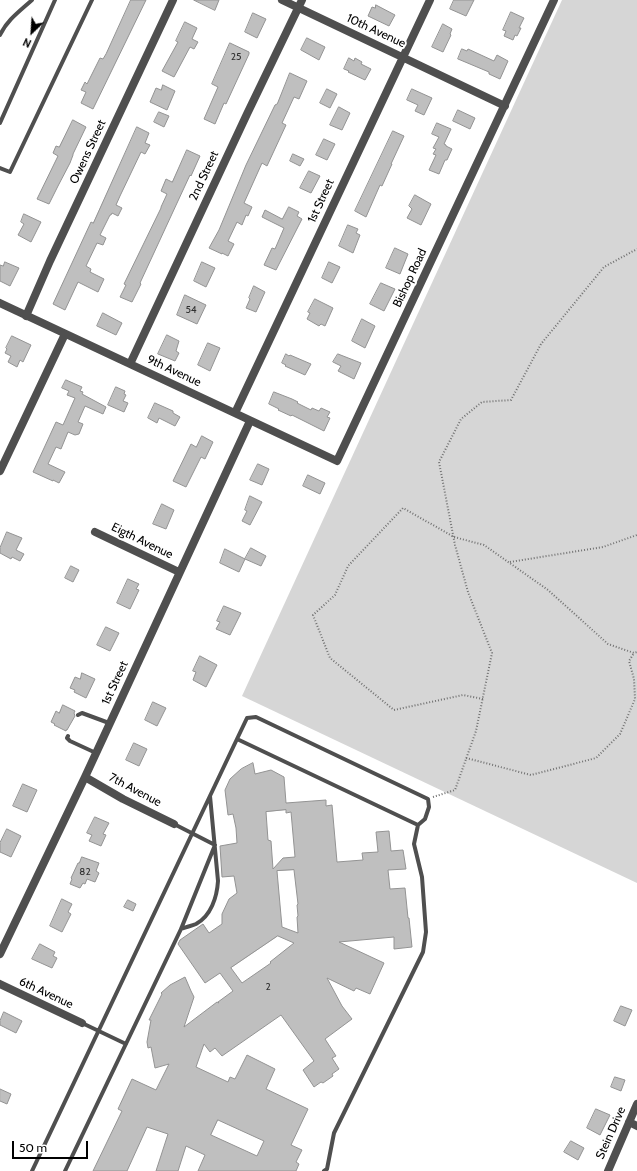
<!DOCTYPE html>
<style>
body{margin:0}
#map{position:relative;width:637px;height:1171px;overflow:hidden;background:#fff;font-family:Cabin,sans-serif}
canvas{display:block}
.north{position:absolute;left:12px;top:12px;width:40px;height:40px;-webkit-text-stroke:3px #fff;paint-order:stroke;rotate:205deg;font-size:11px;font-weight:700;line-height:16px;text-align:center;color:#000}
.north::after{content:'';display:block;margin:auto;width:14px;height:18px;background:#000;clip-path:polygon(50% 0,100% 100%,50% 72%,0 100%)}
.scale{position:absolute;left:12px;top:1141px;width:76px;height:18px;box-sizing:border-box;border:2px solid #000;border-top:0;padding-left:5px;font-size:12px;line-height:14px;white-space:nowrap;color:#000;-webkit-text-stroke:3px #fff;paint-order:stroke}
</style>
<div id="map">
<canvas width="637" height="1171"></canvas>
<div class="north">N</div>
<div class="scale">50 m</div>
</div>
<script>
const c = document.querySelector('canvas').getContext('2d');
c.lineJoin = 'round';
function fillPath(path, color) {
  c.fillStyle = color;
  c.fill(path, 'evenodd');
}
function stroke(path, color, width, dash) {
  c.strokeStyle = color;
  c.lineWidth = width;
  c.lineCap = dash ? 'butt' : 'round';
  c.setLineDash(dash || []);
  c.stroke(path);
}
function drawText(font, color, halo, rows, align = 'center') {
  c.font = font + ' Cabin,sans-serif';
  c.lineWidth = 4;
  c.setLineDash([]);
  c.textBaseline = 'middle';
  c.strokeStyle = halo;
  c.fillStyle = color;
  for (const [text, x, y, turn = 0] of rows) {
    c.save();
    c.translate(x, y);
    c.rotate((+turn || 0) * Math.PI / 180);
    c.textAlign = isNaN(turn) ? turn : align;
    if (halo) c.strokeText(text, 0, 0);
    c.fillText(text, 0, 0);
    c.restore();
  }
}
fillPath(new Path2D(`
 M562 0H637V883L242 696Z`), '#d6d6d6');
const building = new Path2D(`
 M131 0H146L93 109 81 103 86 92 81 90 85 82 87 84 100 58 103 59 106 54Z
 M194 0H219L215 10Z
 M454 0H474L466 16 450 9Z
 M376 5 395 15 389 26 368 16 372 7 375 8Z
 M511 12 524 18 519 28H521L517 36 515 35 513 40 504 36 506 31 503 30Z
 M253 13 266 19 257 38 245 32Z
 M185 22 197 28 192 39 198 42 194 49 190 47 174 77 162 71 178 42 176 41Z
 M443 24 452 29 450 34 451 35 443 52 432 47Z
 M307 38 325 47 319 60 301 50Z
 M230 43 249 52V54L226 104 224 103 215 124 204 119 218 87 212 84Z
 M462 49 467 51 468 49 494 61 497 55 508 61 500 79 489 74V72L458 59Z
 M349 58 354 61 355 58 362 62 361 64 371 69 365 80 348 72 349 71 344 69Z
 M290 73 307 81 299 99 294 97 282 123 286 125 267 166 262 163 244 203 252 207 248 216 246 215 242 225 237 222 228 241 234 244 228 256 222 253V254L209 248 219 230 246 165 275 105 277 104Z
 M163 85 175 91 167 110 150 102 156 88 161 90Z
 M327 89 337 94 330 108 320 103Z
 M412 89 432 98 424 115 415 111 418 105 407 100Z
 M339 107 350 113 342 130 330 125Z
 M458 110 475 118 470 129 453 121Z
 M159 112 169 116 164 127 154 122Z
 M73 120 86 127 73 154V155L70 163 58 186 49 204 37 199 58 156 53 153 56 146 59 147Z
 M437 123 451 129 444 144 446 145V146L452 149 447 160H445L439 174 429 170 436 155 433 154 436 149 433 148 439 137 432 134Z
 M137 127 149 133 145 143 150 145 145 154 141 152 120 196 116 205 122 208 118 216 112 213 111 215H110L100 235 106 238 103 245 97 243 86 266 91 269 90 272 104 279 98 292 78 282 65 310 53 304 91 222 93 223Z
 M393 131 404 136 391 164H392L382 186 380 185 366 217 355 211Z
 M324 139 335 144 327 160 316 155Z
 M187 150 200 156 191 176 190 175 140 283 141 284 132 302 120 297 126 285 124 284 161 208V207L167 194 161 191 166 179 172 182Z
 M293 154 304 159 300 166 290 161Z
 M309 171 320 176 311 193 300 188Z
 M415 195 431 204 421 225 407 218 412 209 409 206Z
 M289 207 299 212 297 216 302 219 276 270 264 265 272 248 275 249 284 228 262 217 265 210 282 219Z
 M24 214 41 222 31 242 18 235 24 224 21 222Z
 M348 225 358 229 356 233 360 235 353 253 339 246Z
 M395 248 408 254 400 274 386 268Z
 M5 262 19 268 10 286 0 281V265L3 266Z
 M202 262 215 268 206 287 194 281Z
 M329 262 340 267 332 283 322 278Z
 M381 283 395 289 384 311 370 304Z
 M254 286 265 292 256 312 246 308 250 299 249 298Z
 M185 295 206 305 197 324 177 315Z
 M315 299 333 308 325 326 321 324 319 326 307 319 310 313 308 312Z
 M103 313 122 323 116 335 97 326Z
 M362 319 375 326 365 348 352 341Z
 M167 335 179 341 176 351 179 353 175 361 158 354Z
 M12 336 31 345 23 362 20 360 17 367 8 362 11 356 5 353 7 349 6 348Z
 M208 343 220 348 210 371 198 365Z
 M286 354 289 356 290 355 311 364 305 375 285 366 286 365 282 363Z
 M338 354 361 363 354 379 338 371 341 366 333 362Z
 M66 380 82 387 80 391 83 392 82 394 106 407 103 414 85 406 78 422 83 424 79 434 75 435 68 432 61 449 56 447 48 464 65 472 59 483 53 480V481L33 472 56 422 63 425 75 398 67 395 69 391 62 388Z
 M116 387 125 391 124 394 126 395 123 401 128 403 124 412 108 405Z
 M274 392 292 399 298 402 297 403 311 410 312 408 319 411 321 408 330 412 327 417 330 418 324 431 292 415 291 416 278 410 279 409 269 404Z
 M155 403 173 411V413L180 417 175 426 159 418 157 423 148 418Z
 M202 436 213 442 205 459 201 457 186 487 173 481 191 444 196 447Z
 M258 464 269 469 262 485 250 480Z
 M308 475 325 483 320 494 303 486Z
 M250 496 262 502 250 525 242 521 247 511 245 510Z
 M162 504 174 510 166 529 153 524Z
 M7 532 22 538 16 550 24 554 20 561 12 557 11 559 0 553V548Z
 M251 548 266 556 261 566 245 559Z
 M225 549 245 559 239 572 220 563Z
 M71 566 79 570 73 582 65 578Z
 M128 579 139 584 136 589 139 590 130 609 117 603Z
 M224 606 241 613 230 635 216 629 220 622 217 621Z
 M106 627 119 633 110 651 97 645Z
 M200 656 217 665 206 687 193 680 196 672 193 671Z
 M82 673 95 679 86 698 74 692 75 690 70 688 75 677 80 679Z
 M153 702 166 708 157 726 145 720Z
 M63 705 75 711 74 713 75 716 67 730H66V731L54 725 55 724 51 722 56 711 59 713Z
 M134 743 147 749 139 766 126 760Z
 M253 763 255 774 271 770 284 777 286 803 326 800V806L332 805 337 862 363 860 362 853 378 852 376 832 389 831 391 851 403 850 406 869 388 870 390 889 405 888 408 918H409L412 947 394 949V937L339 942 384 963 370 994 356 988 354 991 327 978 342 1006 352 1019 325 1039 336 1056 332 1058 339 1069 332 1074 333 1076 323 1083 321 1082 314 1087 303 1070 314 1061 281 1015 222 1056 215 1048 210 1052 204 1044 196 1067 228 1082 230 1077 235 1079 247 1055 275 1069 266 1089 308 1109 291 1145 302 1150 296 1162 299 1164 296 1171H198L205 1155 186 1146 178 1171H156L168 1134 147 1127 127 1171H93L122 1111 118 1109 132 1079 156 1090 169 1064 155 1068 151 1047 148 1048 147 1042 151 1020H149L162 994 161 993 170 985 185 977 191 991 194 997 184 1027 217 1002 219 1003 218 1002 233 991 220 973 205 983 178 944 180 940 203 924 209 933 222 924V914L229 899 237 893 234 876 222 877 220 846 237 843 236 828 233 814 228 815 225 790 230 779 241 769ZM286 810V813L291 812 295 857 283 858 273 869 271 841 268 840 266 812ZM294 870 298 904 297 905 298 916 297 917 298 933 282 927 277 871ZM278 936 294 943 270 962 271 963 242 983 231 968ZM218 1120 264 1141 257 1156 211 1135Z
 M23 784 37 790 27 812 13 806Z
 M95 817 109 823 103 834 106 835 101 846 89 841 92 835 87 833Z
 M7 829 21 836 11 857 0 852V843Z
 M82 857 99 863 96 871 99 873 95 882 87 879 85 884 83 883 80 888 70 884 72 879 71 878 78 863H79Z
 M62 899 72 904 68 912 71 914 62 932 50 926Z
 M128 900 136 904 133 911 124 907Z
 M40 944 55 952 53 956 57 958 52 968 32 959Z
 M621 1006 632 1010 625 1026 614 1021Z
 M4 1012 22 1021 16 1033 0 1025V1021Z
 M615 1077 625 1080 621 1091 611 1087Z
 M0 1089 11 1094 7 1104 0 1101Z
 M596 1109 610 1115 600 1135 587 1128Z
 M571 1141 584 1148 578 1160 564 1152Z`);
fillPath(building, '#bfbfbf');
stroke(building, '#939393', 1);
stroke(new Path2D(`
 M510 562 603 547 637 535
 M483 699 463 695 394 710 330 658 313 615 335 595 348 566 403 508 454 537 484 545 548 590 608 644 634 653 637 652
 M466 758 531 775 596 758 620 734 635 699 634 679 629 661 634 653
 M433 797 455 790 476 731 492 653 468 592 455 545 439 462 461 419 482 402 511 400 541 344 604 267 637 249`), '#717171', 2, [1, 2]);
stroke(new Path2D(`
 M0 35C7 20 20 11 32 0
 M0 123 55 0
 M0 168 10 172 92 0
 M78 715 82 713 109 723
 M68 736 67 738 70 741 96 753
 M237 739 418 825
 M174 824 215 845 181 929
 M82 1023 126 1044
 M32 1171 237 739 247 718 256 717 428 799 429 807 425 819 418 825 414 844 422 877 426 932 423 952 334 1133 327 1169 324 1171
 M65 1171 181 929C186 927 191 926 196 924 211 916 217 897 218 881L210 796`), '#4f4f4f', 4);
stroke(new Path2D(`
 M282 0 505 106
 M0 303 337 461 554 0
 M26 316 50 261 173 0
 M130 364 247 114 302 0
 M235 413 430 0
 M0 471 65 334
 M95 532 179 572
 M85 777 123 799 174 824
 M0 954 85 777 250 421
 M0 984 82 1023
 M629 1122 637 1126
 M608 1171 637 1104`), '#4f4f4f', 8);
drawText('10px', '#303030', null, [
 ["25",236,57],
 ["54",191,310],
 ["82",85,872],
 ["2",268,987]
]);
drawText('12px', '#000', '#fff', [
 ["10th Avenue",376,31,25],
 ["Owens Street",88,152,-65],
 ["2nd Street",204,176,-65],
 ["1st Street",321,201,-65],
 ["Bishop Road",410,278,-65],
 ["9th Avenue",174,371,25],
 ["Eigth Avenue",142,541,26],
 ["1st Street",115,683,-65],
 ["7th Avenue",135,790,28],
 ["6th Avenue",46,993,25],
 ["Stein Drive",611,1133,-66]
]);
</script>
